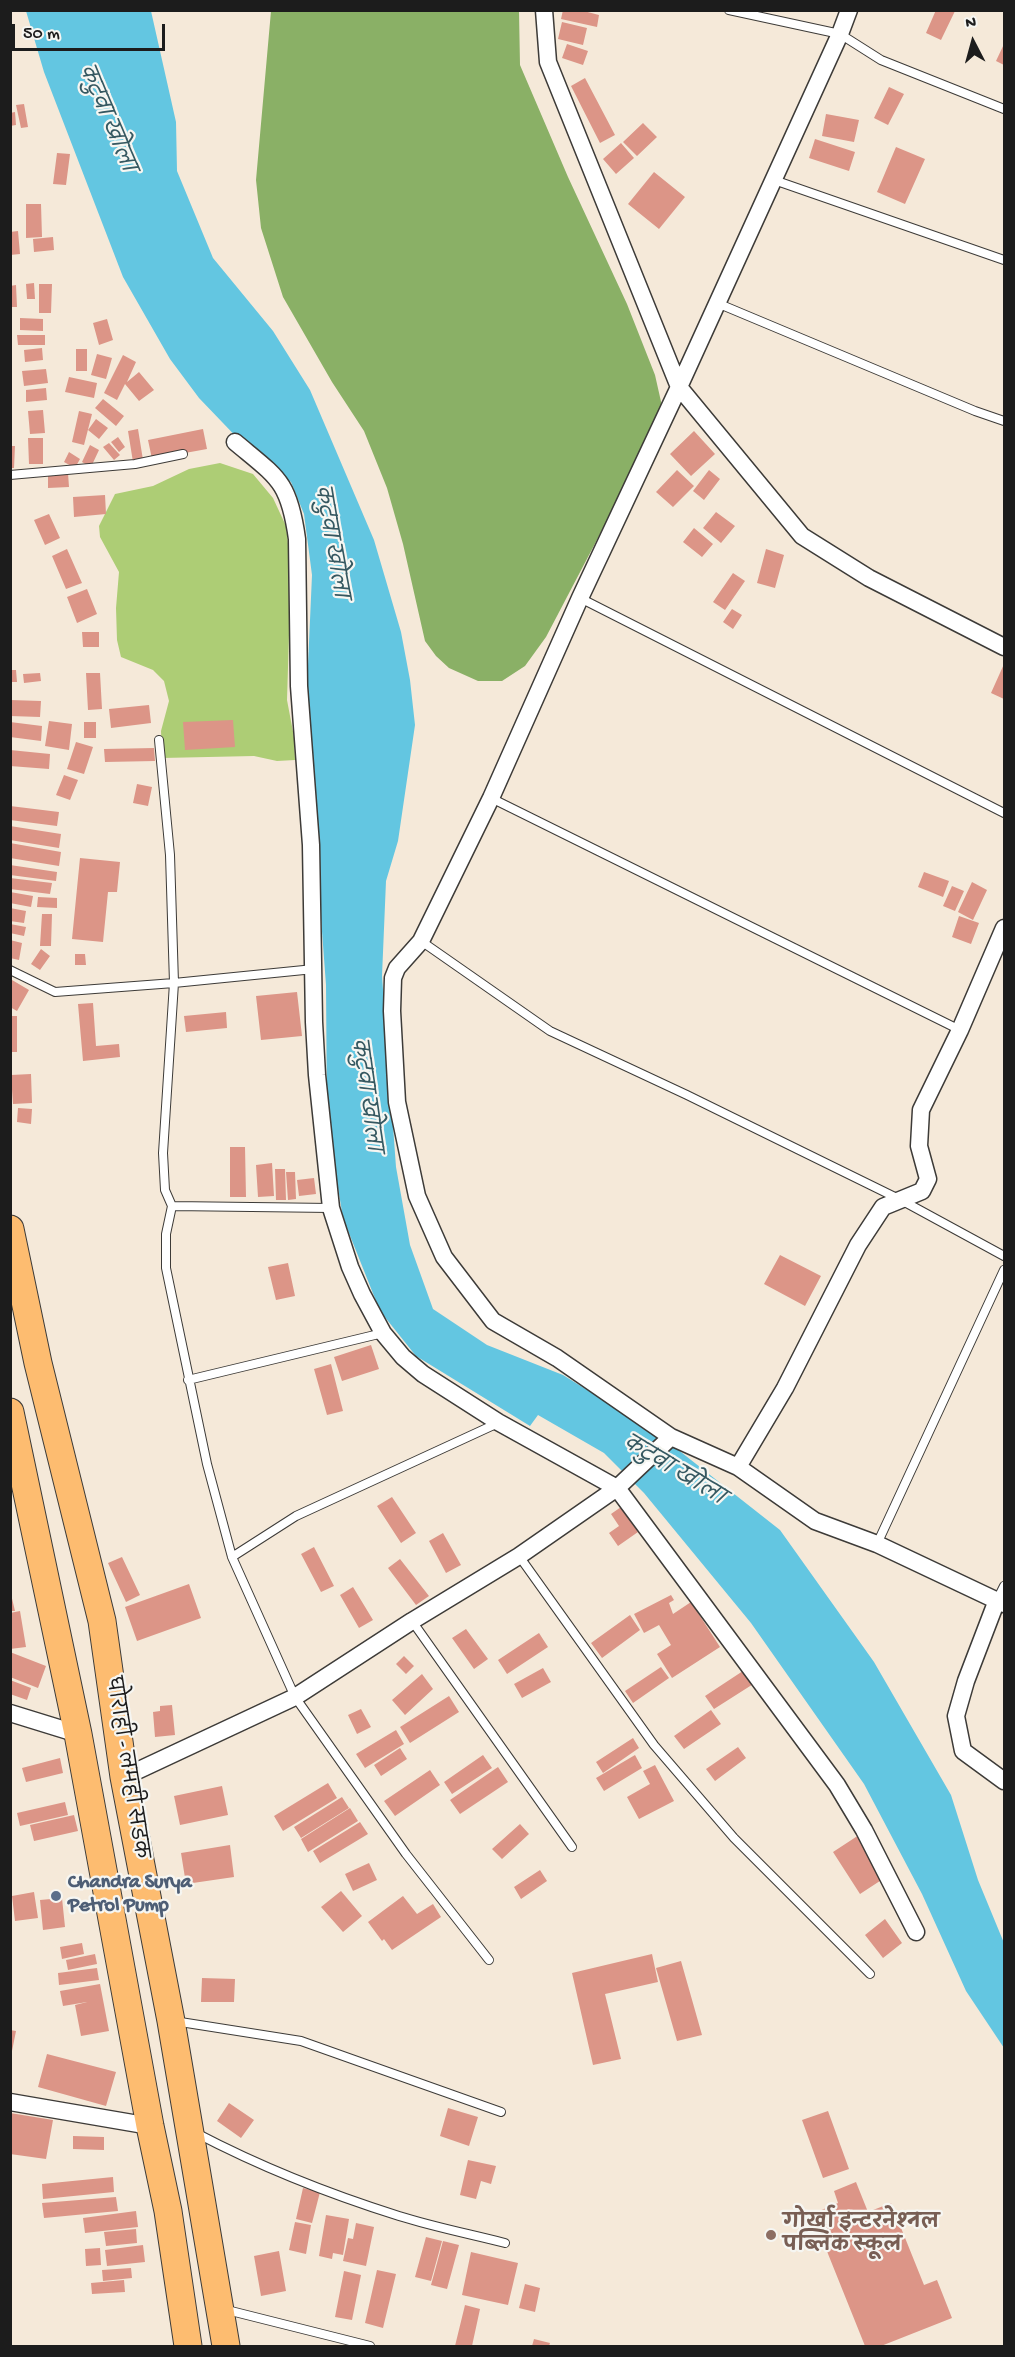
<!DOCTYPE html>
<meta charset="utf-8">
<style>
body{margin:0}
#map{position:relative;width:1015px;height:2357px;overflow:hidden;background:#f5e9d9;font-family:"Gochi Hand",sans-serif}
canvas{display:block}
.frame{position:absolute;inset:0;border:12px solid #1c1c1c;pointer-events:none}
.north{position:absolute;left:943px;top:12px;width:60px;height:60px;-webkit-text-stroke:4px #f6f6f2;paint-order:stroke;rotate:354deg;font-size:16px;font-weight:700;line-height:24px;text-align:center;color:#1c1c1c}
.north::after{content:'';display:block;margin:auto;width:21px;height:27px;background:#1c1c1c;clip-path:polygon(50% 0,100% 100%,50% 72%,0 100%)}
.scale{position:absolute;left:12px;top:24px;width:153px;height:27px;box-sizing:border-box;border:3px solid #1c1c1c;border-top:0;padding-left:8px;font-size:18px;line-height:21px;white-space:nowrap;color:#1c1c1c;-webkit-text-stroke:4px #f6f6f2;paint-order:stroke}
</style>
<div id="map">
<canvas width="1015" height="2357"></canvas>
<div class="frame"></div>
<div class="north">N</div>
<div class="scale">50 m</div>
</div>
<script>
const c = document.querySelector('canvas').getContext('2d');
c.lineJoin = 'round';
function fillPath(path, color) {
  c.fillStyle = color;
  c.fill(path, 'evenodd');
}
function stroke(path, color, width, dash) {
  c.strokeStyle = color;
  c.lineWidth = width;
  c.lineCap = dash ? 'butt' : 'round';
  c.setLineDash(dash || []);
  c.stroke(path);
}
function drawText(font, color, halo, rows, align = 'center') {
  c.font = font + ' "Gochi Hand","Playpen Sans Deva",sans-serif';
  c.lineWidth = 4.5;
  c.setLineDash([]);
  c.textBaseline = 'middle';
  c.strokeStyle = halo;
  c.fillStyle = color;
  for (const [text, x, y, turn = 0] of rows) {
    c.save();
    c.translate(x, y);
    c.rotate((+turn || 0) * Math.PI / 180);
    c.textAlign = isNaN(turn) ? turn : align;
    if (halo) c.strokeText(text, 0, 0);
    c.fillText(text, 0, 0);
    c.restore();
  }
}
fillPath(new Path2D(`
 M220 463 253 474 273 498 286 526 291 570 287 700 294 737 295 760 277 761 254 756 162 758 161 731 169 701 164 681 153 670 121 657 117 640 116 608 119 572 100 537 99 526 115 494 153 486 189 469Z`), '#adcd75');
fillPath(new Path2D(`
 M271 11H519L520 65 568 177 627 304 655 375 662 406 611 513 546 637 525 666 502 681H478L449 668 436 656 425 641 403 544 387 488 364 431 332 382 283 297 261 228 256 180Z`), '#8ab066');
fillPath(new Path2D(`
 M26 11H151L176 122 177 171 213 258 273 331 310 390 374 540 401 632 410 680 415 725 398 841 386 881 382 976 396 1167 410 1245 433 1309 487 1345 563 1375 658 1434 780 1530 874 1662 951 1795 978 1880 1004 1943V2048L966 1991 922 1894 864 1784 751 1623 644 1493 604 1453 538 1415 530 1426 416 1356 380 1311 343 1218 327 1121 326 985 313 811 307 688 312 575 304 514 291 482 246 447 199 398 170 359 123 277 44 72Z`), '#63c6e1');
fillPath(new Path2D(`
 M563 10H580L599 15 597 27 561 19Z
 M936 10 955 11 941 40 926 33Z
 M562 22 587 28 583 45 558 39Z
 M567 44 588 51 583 65 562 58Z
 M1004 44V65L996 61Z
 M585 78 615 135 600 143 571 86Z
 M889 87 904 94 888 125 874 118Z
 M24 104 28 127 21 128 16 105Z
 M15 112 16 125 10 126V113Z
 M826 114 859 120 854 142 822 136Z
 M643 123 657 137 637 156 623 142Z
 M815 139 855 152 849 171 809 158Z
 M621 143 634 158 616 174 603 159Z
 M896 147 925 159 905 204 877 192Z
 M57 153 70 154 66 185 53 184Z
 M654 172 685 197 659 229 628 204Z
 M26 204H41L42 237 26 238Z
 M18 231 20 254 10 255V232Z
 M53 237 54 250 34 252 33 239Z
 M34 283 35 299H27L26 284Z
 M39 284H52L51 313H39Z
 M16 285 17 307H10V286Z
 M20 318 43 319V331L20 330Z
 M107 319 113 340 99 345 93 323Z
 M17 335H45V345H18Z
 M42 348 43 360 25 362 24 350Z
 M76 349H87V371H76Z
 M97 354 112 358 106 379 91 375Z
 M123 355 136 362 127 382 139 372 154 390 139 401 125 384 117 400 104 393Z
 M46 369 48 383 24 386 22 371Z
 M69 377 97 383 94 398 65 392Z
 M46 388 47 400 26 402V390Z
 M103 399 124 416 116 426 95 408Z
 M43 410 45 433 30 434 28 411Z
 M79 411 92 414 84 445 72 442Z
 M96 419 108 428 99 439 88 430Z
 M138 429 143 460 133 462 128 431Z
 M203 429 207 449 152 459 148 440Z
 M694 431 715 454 691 476 670 454Z
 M118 437 125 447 119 452 111 442Z
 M28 438H43V464H29Z
 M109 443 120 455 114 460 103 447Z
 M90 445 99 450 91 467 82 462Z
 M10 446H15L14 468H10Z
 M69 452 80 459 75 468 64 462Z
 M677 470 694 486 673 507 656 492Z
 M709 470 720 479 704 500 693 491Z
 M68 473 69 487 48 488V474Z
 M105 495 106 514 74 517 73 497Z
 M716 512 735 526 721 543 703 528Z
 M49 514 60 538 45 545 34 520Z
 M694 528 713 544 702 557 683 542Z
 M67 549 82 583 66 589 52 556Z
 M766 549 784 555 775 588 757 583Z
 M733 573 745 581 725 610 713 602Z
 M87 589 97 614 77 623 67 597Z
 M732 609 742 615 733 629 723 622Z
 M82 632H99V647H83Z
 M1004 664V699L991 693Z
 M10 670H16L17 682H10Z
 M40 673 41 681 24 683 23 674Z
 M86 673H100L102 709 88 710Z
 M10 700 41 701 40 717 10 716Z
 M149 705 151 723 111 728 109 709Z
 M233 720 235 747 185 750 183 722Z
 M49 721 72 724 69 750 45 746Z
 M10 722 42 726 41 741 10 737Z
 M84 722H96V738H84Z
 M76 742 93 747 84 774 67 769Z
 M154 748 155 761 105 762 104 749Z
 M10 750 50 754 49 769 10 766Z
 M64 775 78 780 70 800 56 795Z
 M137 784 152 787 148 806 133 803Z
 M10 806 59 812 57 826 10 820Z
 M10 826 61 834 59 848 10 840Z
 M10 843 61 852 59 866 10 858Z
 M80 858 120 862 117 892H108L103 942 72 939Z
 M10 865 57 872 56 881 10 875Z
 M924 872 949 881 943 897 918 887Z
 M10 878 52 883 50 894 10 889Z
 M972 882 987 890 973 920 958 912Z
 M952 886 964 891 955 911 943 906Z
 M10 892 33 896 31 907 10 903Z
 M38 897 57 898V908L37 907Z
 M10 908 26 911 24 923 10 921Z
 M42 914H52L51 946H40Z
 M959 916 979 923 971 944 952 937Z
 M10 924 26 927 24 936 10 933Z
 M10 940 22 943 19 960 10 958Z
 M41 949 50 956 40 970 31 964Z
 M75 954H85L86 965H75Z
 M12 980 29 990 17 1011 10 1007Z
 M297 992 302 1036 261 1040 256 996Z
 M93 1003 96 1046 119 1044 120 1057 83 1061 78 1004Z
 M226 1012 227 1028 186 1032 184 1016Z
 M10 1016H17V1052H10Z
 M31 1074 32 1103 13 1104 11 1075Z
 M18 1108 32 1109 31 1124 17 1122Z
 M230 1147H245L246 1197H230Z
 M272 1163 274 1196 258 1197 256 1165Z
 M275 1169H285L286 1200H276Z
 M286 1172H295L296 1199 288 1200Z
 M314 1178 316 1194 299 1196 297 1180Z
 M780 1255 821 1276 805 1306 764 1284Z
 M288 1263 295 1296 276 1300 268 1267Z
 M371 1345 379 1369 342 1381 334 1357Z
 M331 1364 343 1411 327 1415 314 1369Z
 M392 1497 416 1533 401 1543 377 1506Z
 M621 1507 638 1532 618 1546 609 1533 619 1526 611 1514Z
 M443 1533 461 1565 446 1573 429 1541Z
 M314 1547 334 1586 321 1592 301 1554Z
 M122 1557 140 1595 126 1602 108 1563Z
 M400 1559 429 1596 416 1605 388 1568Z
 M189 1584 201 1618 137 1641 125 1607Z
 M353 1587 373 1620 359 1628 340 1595Z
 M10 1590 15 1611H10Z
 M671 1595 674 1600 669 1603 673 1614 691 1602 720 1647 672 1678 657 1654 671 1645 659 1625 644 1633 634 1614Z
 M20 1611 26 1647 10 1649V1613Z
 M630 1615 640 1630 602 1658 591 1643Z
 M466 1629 488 1659 474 1669 452 1638Z
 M539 1633 548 1647 507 1674 498 1660Z
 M10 1652 46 1666 38 1688 10 1677Z
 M404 1656 414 1666 406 1674 396 1664Z
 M661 1667 669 1678 633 1703 625 1691Z
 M749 1667 758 1681 714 1709 705 1696Z
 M543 1668 551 1682 522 1698 514 1684Z
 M422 1674 433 1689 405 1715 392 1700Z
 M10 1680 31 1688 27 1700 10 1694Z
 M449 1696 459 1712 410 1743 400 1727Z
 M172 1705 175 1735 155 1737 153 1712 160 1711V1706Z
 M361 1709 371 1727 357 1734 348 1715Z
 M711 1710 721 1724 684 1749 674 1736Z
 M396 1730 404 1744 365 1768 356 1754Z
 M633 1738 639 1748 603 1773 596 1762Z
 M738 1747 746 1758 715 1781 706 1769Z
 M400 1748 407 1759 381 1776 374 1765Z
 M483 1755 492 1768 452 1794 444 1782Z
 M635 1755 642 1768 604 1791 596 1778Z
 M60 1758 63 1773 26 1782 22 1768Z
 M655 1765 674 1801 639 1819 627 1797 650 1784 643 1771Z
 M498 1767 508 1782 460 1814 450 1800Z
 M430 1770 440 1785 395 1816 384 1801Z
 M328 1783 337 1798 283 1831 274 1816Z
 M222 1786 228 1815 180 1825 174 1796Z
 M342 1797 349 1808 301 1838 294 1827Z
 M65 1802 68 1815 20 1826 17 1813Z
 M350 1808 358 1821 308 1852 301 1839Z
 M74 1815 78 1831 34 1841 30 1825Z
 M360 1822 368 1834 320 1863 313 1851Z
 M520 1824 529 1834 502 1859 492 1849Z
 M859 1835 886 1877 860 1894 833 1852Z
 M230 1845 234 1877 186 1884 181 1853Z
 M369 1863 377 1880 353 1891 345 1874Z
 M540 1870 547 1881 521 1899 514 1887Z
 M341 1891 362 1916 343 1932 321 1907Z
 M34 1892 38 1918 15 1921 12 1896Z
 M403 1896 417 1914 433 1904 441 1917 392 1950 384 1939 382 1941 368 1922Z
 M62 1898 65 1927 43 1930 40 1900Z
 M885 1919 902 1943 883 1958 865 1935Z
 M82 1943 84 1954 62 1959 60 1947Z
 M95 1954 97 1964 68 1970 66 1960Z
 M652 1954 658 1982 605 1994 621 2059 593 2065 572 1973Z
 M681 1961 702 2035 677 2041 656 1968Z
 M97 1968 99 1980 59 1985 58 1973Z
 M202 1978 235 1979 234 2002H201Z
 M100 1984 109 2031 81 2036 75 2005 87 2002 63 2006 60 1991Z
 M10 2030 16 2031 12 2051H10Z
 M47 2054 116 2072 106 2106 38 2087Z
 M229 2103 254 2120 241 2138 217 2121Z
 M448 2108 478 2117 469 2146 440 2136Z
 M828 2111 849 2169 823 2178 802 2120Z
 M10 2113 53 2120 46 2159 10 2154Z
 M73 2136 104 2137V2150L73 2149Z
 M468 2160 496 2166 491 2184 481 2181 476 2199 460 2195Z
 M113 2177 114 2192 43 2199 42 2184Z
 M856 2182 868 2212 891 2203 924 2285 937 2280 952 2318 881 2346H865L812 2214 838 2203 834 2191Z
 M303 2188 320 2192 312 2223 296 2219Z
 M116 2197 118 2211 44 2218 42 2203Z
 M136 2211 138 2227 85 2233 83 2218Z
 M326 2215 349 2219 343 2255 333 2253 332 2259 319 2256Z
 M295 2222 311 2225 306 2254 289 2250Z
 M356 2223 374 2227 366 2266 343 2261 348 2238 353 2239Z
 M136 2229 137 2243 106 2246 104 2232Z
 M426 2237 442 2241 431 2281 415 2277Z
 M443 2241 459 2245 447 2289 431 2285Z
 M143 2245 145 2262 107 2266 105 2250Z
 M100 2248 101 2265 86 2266 85 2249Z
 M279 2251 286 2291 261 2296 254 2256Z
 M471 2252 518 2263 508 2305 462 2295Z
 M131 2268 132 2278 103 2281 102 2270Z
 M377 2270 396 2274 383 2328 365 2323Z
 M344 2271 361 2275 352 2320 335 2317Z
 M124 2280 125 2292 92 2294 91 2283Z
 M525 2284 540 2288 535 2312 519 2308Z
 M465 2305 480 2309 472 2346H455Z
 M534 2339 550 2343 549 2346H532Z`), '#dc9587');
const lane = new Path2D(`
 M729 10 840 34 881 60 1004 109
 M774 180 1004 260
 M717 303 975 411 1004 421
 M10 475 135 464 183 454
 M580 598 1004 813
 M159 740 170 855 174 983 163 1153 165 1190 172 1206 166 1234V1268L207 1464 232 1557 295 1697 406 1854 489 1960
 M491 798 960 1030
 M421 941 550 1031 687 1095 901 1200 1004 1256
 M10 970 55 992 174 983 314 969
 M172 1206 331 1208
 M188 1380 383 1333
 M877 1544 1004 1270
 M519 1556 654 1745 734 1838 870 1974
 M232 1557 296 1516 498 1423
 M997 1600 1004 1586
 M412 1621 572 1847
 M174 2021 301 2041 501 2112
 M196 2133C261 2167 329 2194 399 2216 434 2227 470 2234 505 2243
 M223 2309 370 2346`);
const street = new Path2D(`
 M544 10 548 62 679 387 802 536 869 578 1004 647
 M849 10 840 34 679 387 580 598 491 798 421 941 397 968 393 978 392 1011 397 1102 417 1196 444 1257 493 1321 557 1358 671 1437 738 1467 815 1521 877 1544 1004 1604
 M235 442C278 478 289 481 297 539L299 686 311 845 314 1022 317 1075 331 1208 350 1267 362 1294 383 1333 403 1357 423 1374 498 1422 617 1488 837 1785 864 1830 916 1932
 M738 1467 785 1388 858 1245 883 1207 922 1191 928 1179 919 1146 921 1110 960 1030 1004 928
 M997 1600 966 1681 956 1716 963 1751 1004 1781
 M10 1713 78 1734
 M124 1777 295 1697 412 1621 519 1556 617 1488 671 1437
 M10 2102 150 2126`);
const primary = new Path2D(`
 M10 1229 38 1363 102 1621 124 1777 171 2021 226 2346
 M10 1412 78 1734 150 2126 168 2211 188 2346`);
stroke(lane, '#3d3b38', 10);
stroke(street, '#3d3b38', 19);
stroke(primary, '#3d3b38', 29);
stroke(lane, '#fff', 8);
stroke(street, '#fff', 16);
stroke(primary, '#fdbc70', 27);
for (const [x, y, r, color] of [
 [56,1896,6,"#5c6f8a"],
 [771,2235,6,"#8d6e63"]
]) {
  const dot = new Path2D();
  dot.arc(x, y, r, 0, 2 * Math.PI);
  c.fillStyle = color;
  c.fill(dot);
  stroke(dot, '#f6f6f2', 2);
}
drawText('20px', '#1c1c1c', '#f6f6f2', [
 ["घोराही - लमही सडक",125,1768,81]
]);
drawText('bold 20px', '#4e5e75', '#f6f6f2', [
 ["Chandra Surya",68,1884],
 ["Petrol Pump",68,1907]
], 'left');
drawText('bold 20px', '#785e54', '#f6f6f2', [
 ["गोर्खा इन्टरनेश्नल",783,2224],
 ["पब्लिक स्कूल",783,2247]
], 'left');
drawText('italic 21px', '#355861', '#f6f6f2', [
 ["कटुवा खोला",105,119,67],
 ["कटुवा खोला",329,542,80],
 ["कटुवा खोला",364,1095,82],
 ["कटुवा खोला",673,1472,31]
]);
</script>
